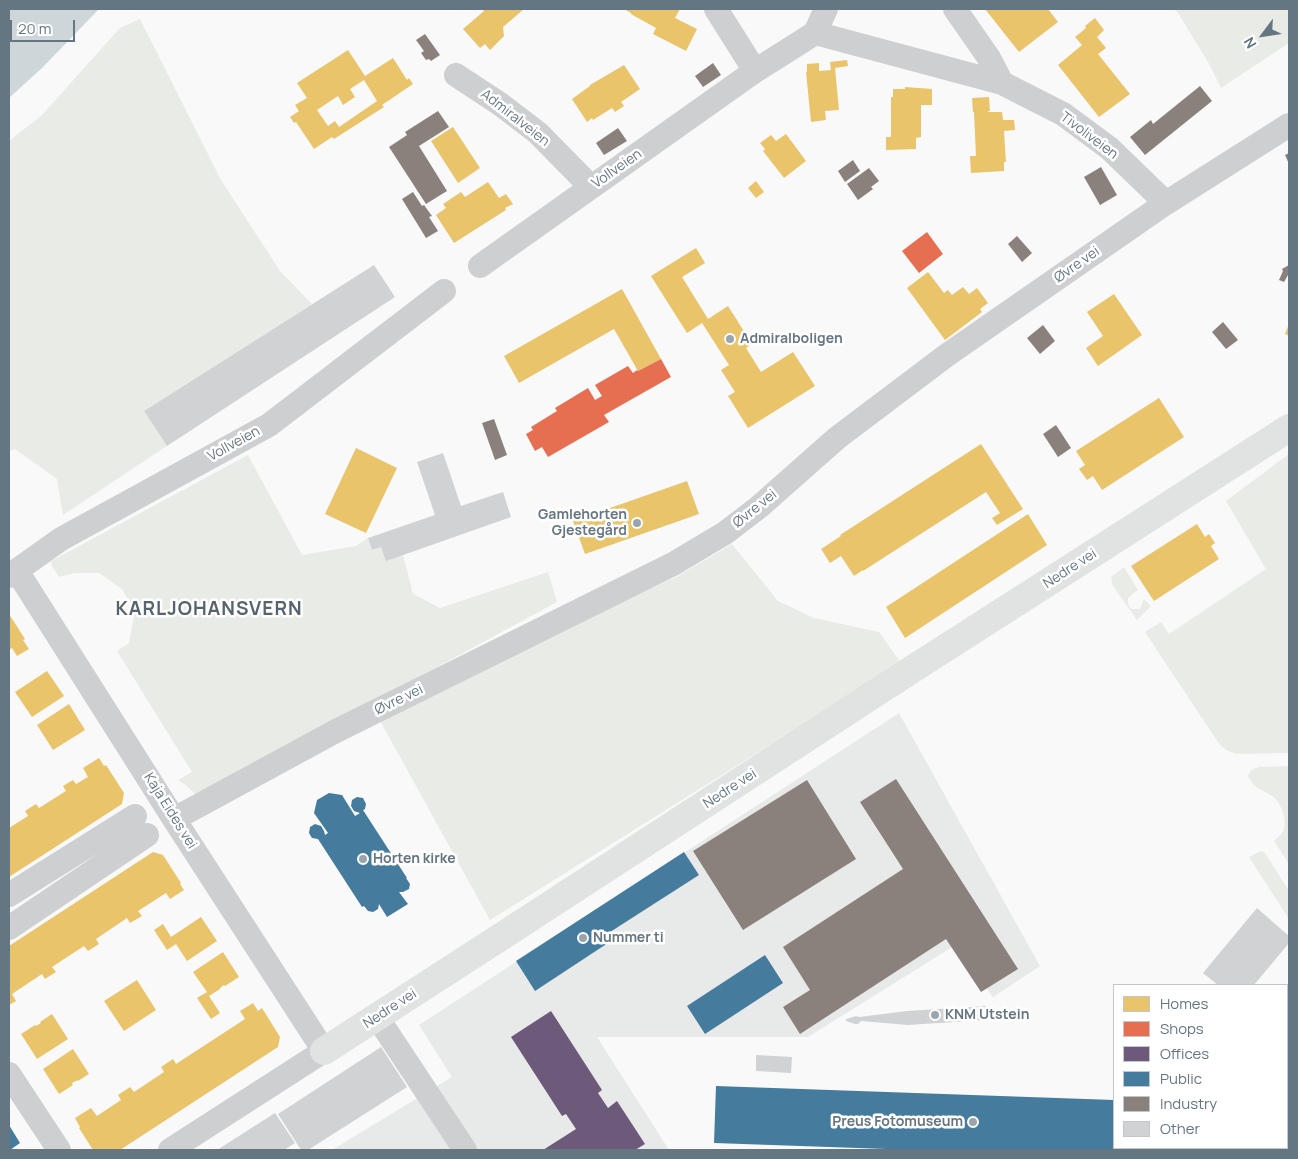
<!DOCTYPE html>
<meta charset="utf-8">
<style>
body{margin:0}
#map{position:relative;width:1298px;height:1159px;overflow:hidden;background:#f9f9f9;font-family:Manrope,sans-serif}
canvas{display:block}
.frame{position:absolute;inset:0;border:10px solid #657683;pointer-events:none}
.legend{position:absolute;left:1113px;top:984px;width:175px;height:165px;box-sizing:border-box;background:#fff;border:1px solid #c1c8cd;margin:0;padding:6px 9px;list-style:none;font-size:15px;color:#657683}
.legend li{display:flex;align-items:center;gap:10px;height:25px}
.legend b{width:25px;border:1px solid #c1c8cd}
.north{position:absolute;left:1238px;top:10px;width:50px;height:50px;-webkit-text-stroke:4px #fff;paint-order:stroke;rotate:239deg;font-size:14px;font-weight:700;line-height:20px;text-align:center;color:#657683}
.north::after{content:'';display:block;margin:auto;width:18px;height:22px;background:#657683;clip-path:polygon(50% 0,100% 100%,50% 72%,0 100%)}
.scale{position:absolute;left:10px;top:20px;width:65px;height:22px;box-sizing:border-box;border:2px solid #657683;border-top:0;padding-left:6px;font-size:15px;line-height:18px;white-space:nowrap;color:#657683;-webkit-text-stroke:4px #fff;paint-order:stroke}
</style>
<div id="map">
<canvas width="1298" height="1159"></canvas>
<div class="frame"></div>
<ul class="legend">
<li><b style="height:14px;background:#e9c46a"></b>Homes</li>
<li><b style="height:14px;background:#e76f51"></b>Shops</li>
<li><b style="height:14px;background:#6d597a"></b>Offices</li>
<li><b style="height:14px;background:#457b9d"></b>Public</li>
<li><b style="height:14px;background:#8a817c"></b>Industry</li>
<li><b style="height:14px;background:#d0d2d3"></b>Other</li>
</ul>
<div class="north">N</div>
<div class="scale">20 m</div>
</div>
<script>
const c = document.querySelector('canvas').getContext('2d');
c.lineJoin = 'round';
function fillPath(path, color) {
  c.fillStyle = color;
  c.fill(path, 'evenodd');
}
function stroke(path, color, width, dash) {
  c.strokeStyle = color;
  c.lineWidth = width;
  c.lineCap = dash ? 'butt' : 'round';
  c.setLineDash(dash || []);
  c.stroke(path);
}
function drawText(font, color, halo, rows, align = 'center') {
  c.font = font + ' Manrope,sans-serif';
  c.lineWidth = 5;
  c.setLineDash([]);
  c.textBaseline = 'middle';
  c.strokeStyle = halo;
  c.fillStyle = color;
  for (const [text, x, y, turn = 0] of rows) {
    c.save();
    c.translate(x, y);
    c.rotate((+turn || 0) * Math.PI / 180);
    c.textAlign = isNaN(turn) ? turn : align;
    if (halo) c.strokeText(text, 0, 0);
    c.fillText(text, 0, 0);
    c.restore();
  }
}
fillPath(new Path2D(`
 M899 713 1040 966 993 997 954 946 808 1037H597L669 1150H332L452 1077 419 1025Z`), '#e8e9e9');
fillPath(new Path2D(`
 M1174 9H1289V43L1221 88 1208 62 1178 13Z
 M140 19 221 180 280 271 312 304 144 411 167 446 63 515 57 479 15 449 9 451V141L42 115 120 28Z
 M1289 454V753L1236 754 1228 751 1220 745 1145 632 1161 622 1169 634 1266 569 1226 501Z
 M248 455 302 555 356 546 368 538 372 550 381 547 403 555 413 594 440 608 548 572 557 602 198 797 187 786 178 780 192 772 117 651 129 643 135 611 122 589 99 573H74L59 577 52 566 51 561Z
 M732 544 778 601 814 618 879 632 901 663 490 920 379 719 579 621 678 576Z
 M1124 567 1138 590 1128 598V603L1131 609H1140L1144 599 1151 606 1137 620 1113 586 1111 577Z
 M1289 766V864L1274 841C1278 837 1282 834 1284 829 1287 819 1281 802 1272 796 1262 789 1254 789 1248 776L1251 770 1259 767Z
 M1261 851 1265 853 1289 891V919L1249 857Z`), '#e8ebe6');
fillPath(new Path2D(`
 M9 9H99L42 68 9 98Z
 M1289 1103V1150H1239V1148H1287V1105Z`), '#ced6d9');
fillPath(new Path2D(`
 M482 9H524L503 27 504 36 490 50 485 44 480 48 463 29 484 11Z
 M624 9H680L675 18 697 29 686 51 653 34 656 28 631 14V13Z
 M985 9H1048L1058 22 1019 52Z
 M1095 18 1104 30 1097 37 1106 48 1098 54 1130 94 1099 117 1058 65 1082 45 1075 37 1086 28 1085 26Z
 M348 50 365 76 393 58 407 80 409 78 413 84 382 105 384 107 334 139 332 137 314 149 296 122 294 123 290 117 299 111 295 105 307 98 297 83ZM364 80 377 101 339 127 335 121 328 126 317 110 338 96 343 105 355 97 350 89Z
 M847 60 848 66 835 68 839 110 825 111 826 120 811 122 806 72H807V64L819 63V71L831 70 830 62Z
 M624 65 640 89 621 102 624 106 615 112 612 108 593 120 592 118 587 122 572 99 590 86V85Z
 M905 87 932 89V105H921V137L916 138V149L886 150V137H891V97H893V89H905Z
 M989 97 990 111H988V112H1002L1003 120H1014L1015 130 1004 131 1006 162H1004V171L971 173 970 156H976L974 112H973L972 98Z
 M453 127 480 168 458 183 431 141Z
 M786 134 806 161 784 178 763 151 765 149 760 143 771 135 776 141Z
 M756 181 764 192 756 198 748 188Z
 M488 182 499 198 506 194 513 204 505 208 506 210 454 243 436 215 446 208 443 204 461 192 465 197Z
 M696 248 705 263 682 277 708 319 728 306 752 344 746 348 761 372 793 352 815 386 748 428 728 396 735 392 721 370 729 365 702 323 687 333 651 276Z
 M928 272 944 293 948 290 952 295 963 287 969 294 977 288 988 303 980 309 982 312 945 340 907 288Z
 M622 289 661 359 638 371 614 329 519 383 504 356Z
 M1114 294 1142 335 1098 366 1086 348 1103 336 1087 312Z
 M1289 324V336L1285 334Z
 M1159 398 1184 437 1102 490 1093 476 1087 480 1079 469 1085 465 1076 451Z
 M981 444 1023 509 997 525 992 518 1000 513 986 492 863 571V570L854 576 841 556 830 563 821 549 841 536 840 535Z
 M356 448 397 468 366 533 325 514Z
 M687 481 699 514 585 554 573 521Z
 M1028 514 1047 545 905 638 886 607Z
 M1197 524 1205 537 1209 534 1215 543 1211 546 1219 559 1154 601 1131 566Z
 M9 614 25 639 23 640 29 649 17 656 12 648 9 650Z
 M47 671 64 696 32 717 15 692Z
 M69 704 85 730 53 750 37 725Z
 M99 758 104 766 106 765 124 793 122 804 9 877V828L28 816 25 811 36 804 39 808 66 791 63 786 73 780 76 784 88 777 83 768Z
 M153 852 163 855 181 883 180 884 184 890 170 899 166 893 138 911 142 916 130 923 127 918 96 939 99 944 88 951 84 946 52 967 56 972 45 979 42 974 12 994 16 1001 9 1005V946Z
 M201 917 217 941 187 961 176 944 167 950 154 930 163 924 171 937Z
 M223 952 239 977 225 986 224 985 220 988V989L209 996 220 1013 211 1019 197 998 207 992 193 972Z
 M137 980 156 1010 124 1031 104 1001Z
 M253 1003 258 1011 262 1008 280 1037 278 1047 120 1150H93L79 1128 80 1127 75 1118 91 1108 97 1116 121 1100 118 1095 130 1087 134 1092 164 1072 161 1067 173 1059 176 1064 245 1019 240 1011Z
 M52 1014 68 1039 37 1059 21 1034 35 1025 36 1026 41 1023 40 1022Z
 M73 1049 89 1074 78 1081V1080L72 1083 73 1085 59 1094 43 1069Z`), '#e9c46a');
fillPath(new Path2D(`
 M927 232 943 254 919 273 902 251Z
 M661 359 671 377 604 415 609 422 548 457 542 447 535 451 526 434 533 430 531 427 557 411 555 408 588 388 595 400 602 396 595 385 628 366 633 373 637 370 638 371Z`), '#e76f51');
fillPath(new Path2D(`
 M551 1011 602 1090 598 1093 608 1108 617 1101 645 1144 635 1150H543L576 1129 566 1114 562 1116 511 1037Z`), '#6d597a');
fillPath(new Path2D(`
 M329 793 342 795 355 816 360 813 354 811 351 806 352 800 357 797 363 798 366 804 365 809 363 810 407 878H406L410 884 409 889 403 892H399L408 904 387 917 379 904 378 909 373 912 368 911 364 906 362 907 318 839 312 838 309 833 310 827 315 824 321 826 324 831 325 835 328 833 314 813 317 800Z
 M684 852 699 875 607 934 611 941 535 991 516 961Z
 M765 955 783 983 705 1034 687 1006Z
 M716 1086 1114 1100V1148H1234V1150H915L714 1143Z
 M9 1125 20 1143 10 1150H9Z`), '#457b9d');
fillPath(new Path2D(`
 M425 34 440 55 431 61 429 59 426 60 421 53 424 51 416 40Z
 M713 63 721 75 703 87 695 76Z
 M1200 86 1212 101 1145 155 1130 137 1151 120 1153 124Z
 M438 111 449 127 419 146 447 191 426 204 389 147 407 135 405 132Z
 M618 128 627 141 604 155 596 143Z
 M1289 153V164L1285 155Z
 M853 160 860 171 845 182 838 171Z
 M1101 167 1117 195 1100 205 1084 177Z
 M869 168 879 181 871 187 873 189 858 200 847 184Z
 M413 192 422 206 424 205 432 216 429 217 438 231 426 238 402 199Z
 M1017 236 1032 253 1022 262 1008 244Z
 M1289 265V276L1288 275 1284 282 1279 280 1283 271 1282 269Z
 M1223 322 1238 340 1226 349 1212 332Z
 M1043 325 1055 341 1040 354 1027 338Z
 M494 419 507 455 495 460 482 423Z
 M1056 425 1071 448 1058 457 1043 434Z
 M896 779 1018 969 981 992 946 939 800 1034 783 1007 810 990 783 947 903 869 860 802Z
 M807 780 856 859 743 930 693 851Z`), '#8a817c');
fillPath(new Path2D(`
 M374 265 395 297 167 446 144 411Z
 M443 453 461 506 503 492 511 517 386 561 381 547 372 550 368 538 435 515 417 462Z
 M1257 908 1289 936V943L1254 985H1218L1203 973Z
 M986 1006 994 1010V1014L991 1018 986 1020 908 1025 861 1021 858 1024H855L846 1021V1019L856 1016 859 1017 907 1011Z
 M1287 1024 1289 1026V1047L1287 1045Z
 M381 1047 407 1087 308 1150H301L278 1114Z
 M1289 1051V1069L1287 1071V1053Z
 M756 1055 792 1057 791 1073 756 1071Z
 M275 1113 295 1143 284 1150H217Z`), '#d0d2d3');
stroke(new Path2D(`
 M716 9 755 71 815 33 1002 83 1063 114 1109 148 1166 203
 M955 9 989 58 1002 83
 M815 33 826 9
 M456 75 500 104 538 133 591 187
 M480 266 755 71
 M17 571 174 819 324 1051 170 1150
 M9 576 61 539 269 425 444 291
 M174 819 336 731 673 564 725 533 759 507 837 438 947 355 1166 203 1289 125
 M9 895 135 816
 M9 928 147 835
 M377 1017 465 1150
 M9 1074 59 1150`), '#cecfd0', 24);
stroke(new Path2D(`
 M324 1051 496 940 908 672 1289 428`), '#e1e2e2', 28);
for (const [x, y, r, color] of [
 [730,339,5,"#99a4ac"],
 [637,523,5,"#99a4ac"],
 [363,859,5,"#99a4ac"],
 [583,938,5,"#99a4ac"],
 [935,1015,5,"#99a4ac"],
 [973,1122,5,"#99a4ac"]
]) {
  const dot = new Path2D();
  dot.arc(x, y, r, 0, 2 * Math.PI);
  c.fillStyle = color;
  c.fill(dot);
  stroke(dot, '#fff', 2);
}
drawText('14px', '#657683', '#fff', [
 ["Admiralveien",515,118,38],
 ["Tivoliveien",1089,136,37],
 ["Vollveien",617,169,-35],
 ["Øvre vei",1077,265,-35],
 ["Vollveien",234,444,-29],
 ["Øvre vei",755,509,-39],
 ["Nedre vei",1070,569,-33],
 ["Øvre vei",399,700,-26],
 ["Nedre vei",730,789,-33],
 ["Kaja Eides vei",170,811,58],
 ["Nedre vei",390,1009,-33]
]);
drawText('bold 14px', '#657683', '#fff', [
 ["Admiralboligen",740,339],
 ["Gamlehorten",627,515,"right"],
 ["Gjestegård",627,531,"right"],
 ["Horten kirke",373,859],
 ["Nummer ti",593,938],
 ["KNM Utstein",945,1015],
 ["Preus Fotomuseum",963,1122,"right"]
], 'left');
c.letterSpacing = '1px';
drawText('bold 19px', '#57646e', '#fff', [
 ["KARLJOHANSVERN",209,610]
]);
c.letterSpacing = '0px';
</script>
